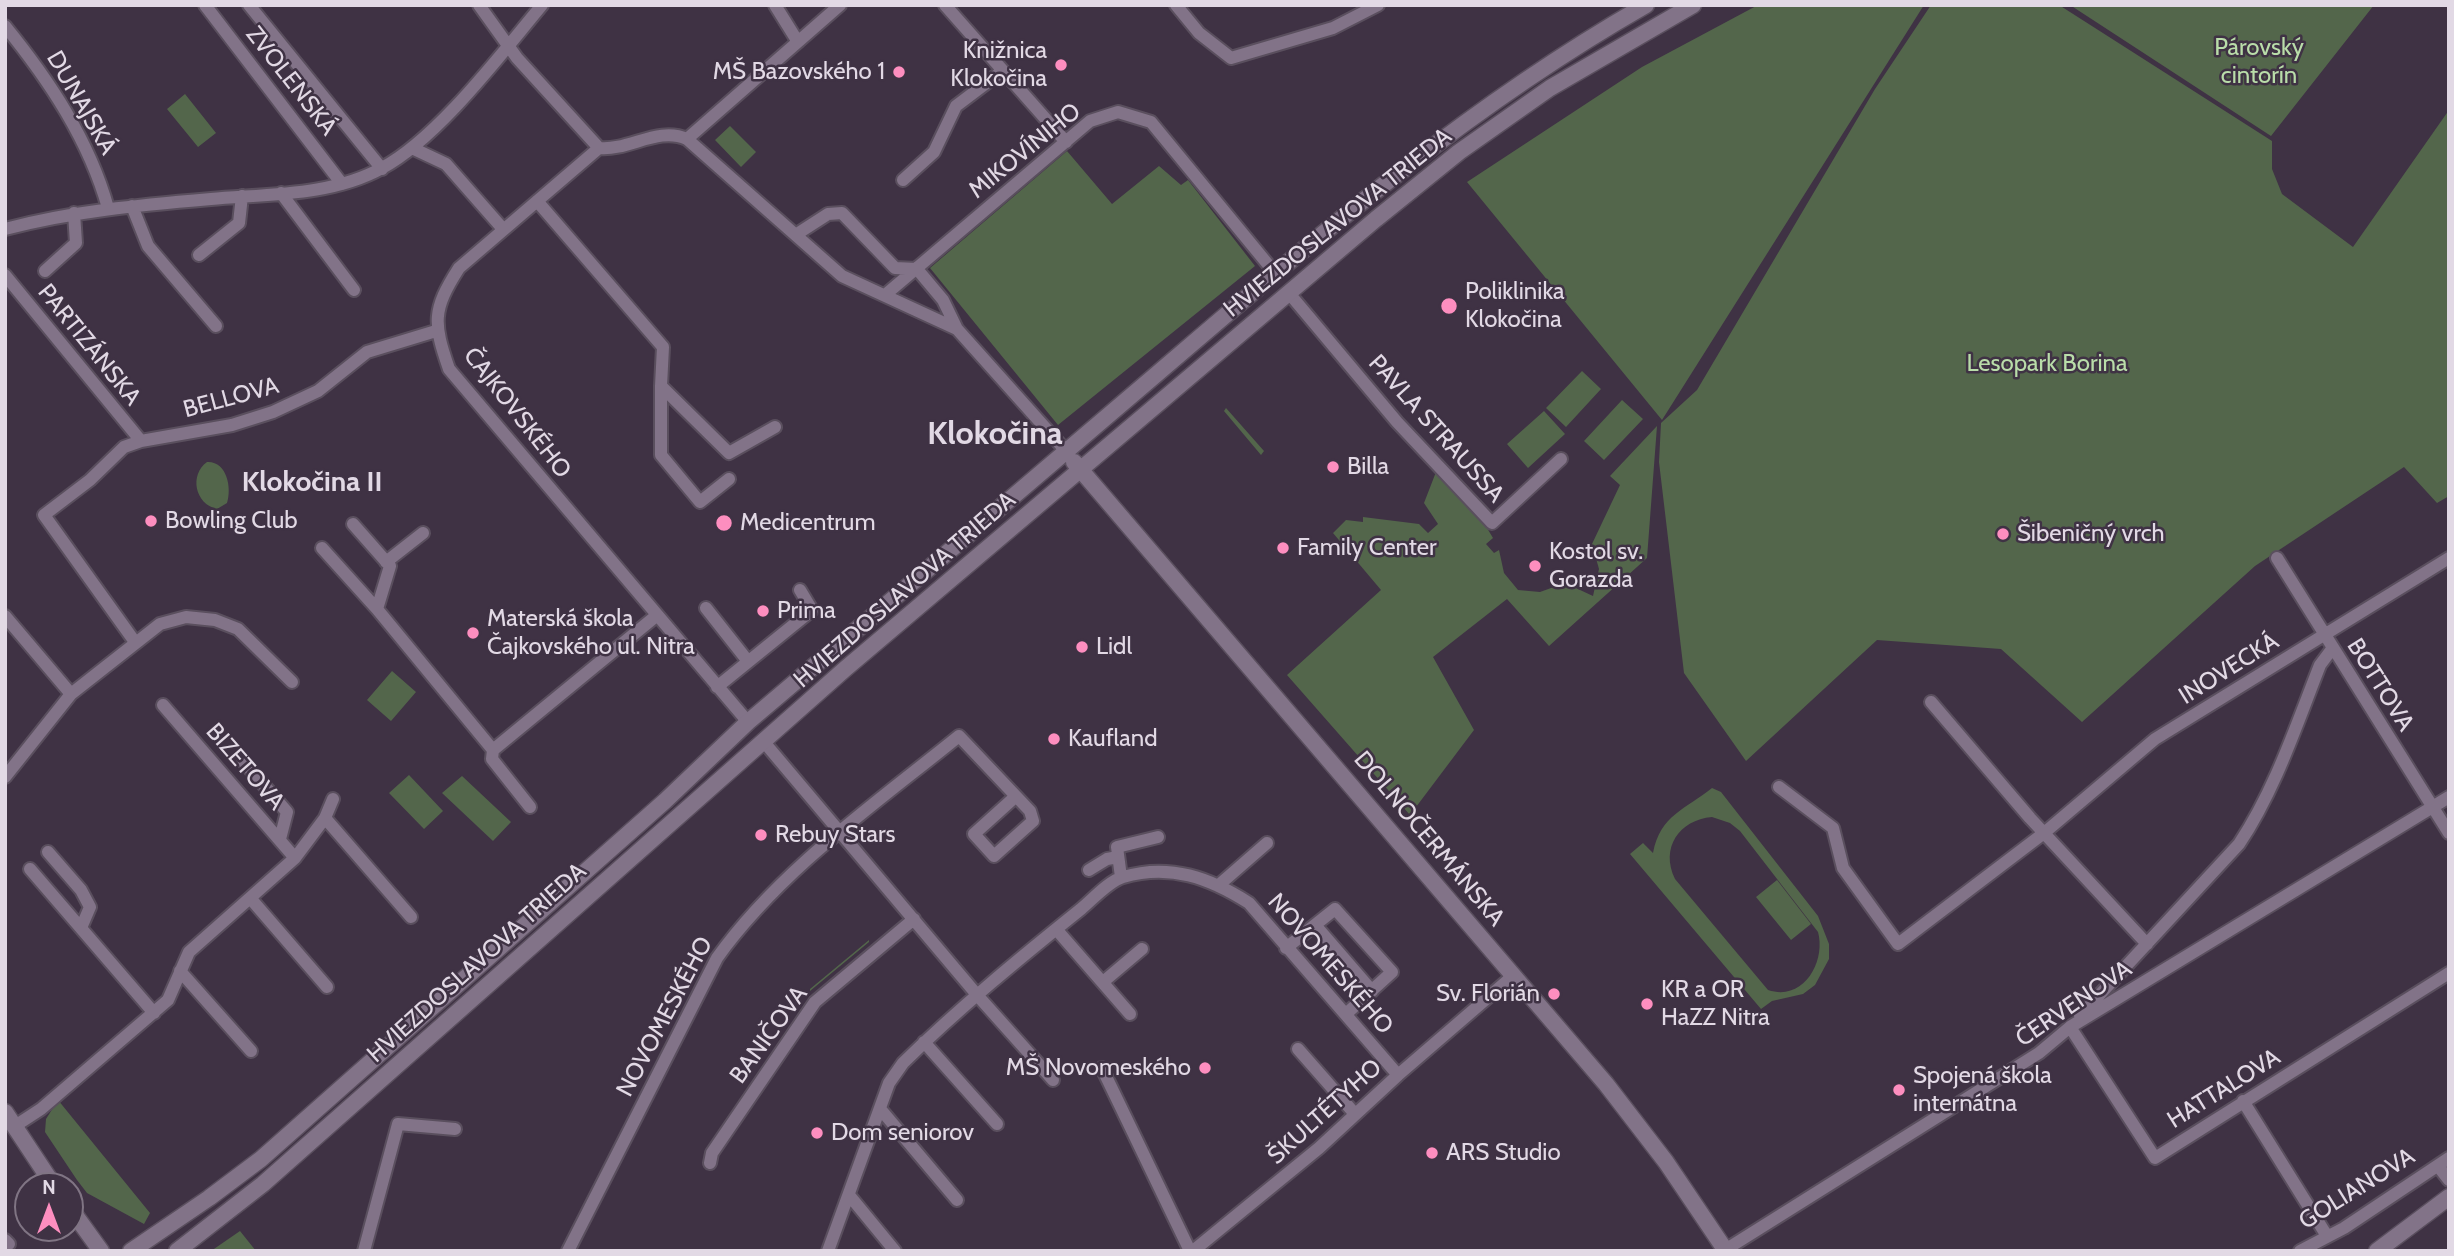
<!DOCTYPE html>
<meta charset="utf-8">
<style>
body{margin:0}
#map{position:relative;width:2454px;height:1256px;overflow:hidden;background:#3f3244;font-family:Cabin,sans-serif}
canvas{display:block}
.frame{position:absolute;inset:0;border:7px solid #e2d9e5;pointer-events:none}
.north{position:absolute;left:14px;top:1172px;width:70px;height:70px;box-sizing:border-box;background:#3f3244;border:2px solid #807584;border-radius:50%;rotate:0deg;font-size:19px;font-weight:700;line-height:28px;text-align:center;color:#e2d9e5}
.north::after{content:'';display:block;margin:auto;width:24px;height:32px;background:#fd8ebf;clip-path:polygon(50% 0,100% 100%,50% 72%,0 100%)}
</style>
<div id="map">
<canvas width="2454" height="1256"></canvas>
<div class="frame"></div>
<div class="north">N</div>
</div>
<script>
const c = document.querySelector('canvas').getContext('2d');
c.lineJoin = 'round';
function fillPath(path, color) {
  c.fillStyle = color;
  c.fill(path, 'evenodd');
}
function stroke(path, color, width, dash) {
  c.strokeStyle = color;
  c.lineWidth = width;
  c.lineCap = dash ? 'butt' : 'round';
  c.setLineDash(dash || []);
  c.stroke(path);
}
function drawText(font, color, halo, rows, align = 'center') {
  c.font = font + ' Cabin,sans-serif';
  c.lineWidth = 5;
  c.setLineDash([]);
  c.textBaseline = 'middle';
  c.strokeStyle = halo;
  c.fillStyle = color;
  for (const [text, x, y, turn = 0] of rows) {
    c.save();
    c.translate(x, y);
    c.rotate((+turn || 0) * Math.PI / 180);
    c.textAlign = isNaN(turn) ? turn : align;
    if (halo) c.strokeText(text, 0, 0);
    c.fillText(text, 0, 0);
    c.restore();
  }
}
fillPath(new Path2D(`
 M1758 5H1924L1662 420 1467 182 1642 67Z
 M1931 5H2059L2272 141V169L2282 194 2353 247 2449 110V496L2437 503 2404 467 2255 566 2082 722 2001 649 1877 640 1746 761 1684 673 1659 462 1661 423 1697 390 1875 89Z
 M2070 5H2374L2271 136Z
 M185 94 216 133 198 147 167 109Z
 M730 126 756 152 741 167 715 140Z
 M1067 151 1112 204 1159 166 1181 185 1188 180 1255 266 1058 425 930 268Z
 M1582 371 1601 389 1566 427 1546 408Z
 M1622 400 1643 419 1604 460 1584 441Z
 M1226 408 1264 451 1261 455 1224 411Z
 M1544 411 1565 434 1528 468 1507 444Z
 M1657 426 1647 558 1549 646 1507 599 1433 657 1474 730 1410 815 1287 675 1381 590 1333 533 1346 520 1363 522V517L1419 524 1428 533 1438 524 1424 503 1436 472 1487 528 1493 538 1486 544 1494 553 1499 550 1504 573 1518 590 1540 592 1565 583 1593 596 1599 569 1592 544 1620 485 1610 476Z
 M207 462C227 461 232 488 227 503L217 509C195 504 189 475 207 462Z
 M392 671 416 692 391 721 367 700Z
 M409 775 443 811 424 829 389 793Z
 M462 776 511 822 493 841 442 793Z
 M1712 788 1721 792 1818 916 1829 944V959L1815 985 1803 994 1772 1001 1761 1009 1630 854 1643 843 1653 853C1660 815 1686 809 1712 788ZM1712 817 1730 823 1740 831 1818 932C1826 961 1804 1002 1768 990L1675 879C1660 848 1679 820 1712 817Z
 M1777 880 1811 924 1791 940 1756 897Z
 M869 940V942L810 991V989Z
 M58 1100 150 1213 144 1224 87 1193 77 1180 45 1132 46 1119Z
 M240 1231 256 1251H211Z`), '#53664b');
const minor = new Path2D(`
 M205 5 342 184
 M249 5 382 169
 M479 5 517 58 599 148
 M775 5 798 42
 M945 5 1066 142
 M1176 5 1199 33 1231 58 1333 28 1378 5
 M5 26C49 80 89 140 108 208
 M687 139 840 5
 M412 148 446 164 503 229
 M599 148 459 268C432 310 433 323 449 369L748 722
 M599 148C629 151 658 126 687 139L842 276 957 329
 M903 180 934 152 956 106 1001 72
 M281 193 354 290
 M537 201 663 347 661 386 729 453 775 427
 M132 206 148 246 216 326
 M5 229C73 211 141 205 211 199 266 194 332 196 382 168 438 138 501 54 542 5
 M797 234 828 214 842 213 895 268 917 269 943 300 957 329 1066 451
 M199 255 239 223 242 196
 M45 271 76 243 74 213
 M5 275 141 441
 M1288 292 1397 422 1492 523 1561 459
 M885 295 1090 121 1118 112 1151 122 1275 273
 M661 386V455L700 502 729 479
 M353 524 390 566 377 609
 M322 548 377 609 493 750 656 616
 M2277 558 2449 833
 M386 562 423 533
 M706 608 747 660
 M5 616 71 694
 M135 642 44 515 90 480 124 447 141 441 232 425 273 412 318 391 367 352 436 331
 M717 687 812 610 800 590
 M1931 702 2030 818 2147 944
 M163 705 295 858
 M764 742 978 996 1053 1080
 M493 750 492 759 530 807
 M244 762 287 812 280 839
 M5 777 71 694 160 624 186 617 215 620 238 629 292 682
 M1779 787 1833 828 1843 868 1898 944 2044 833 2155 739 2449 558
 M325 818 411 917
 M48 852 81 890 90 907 81 928
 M30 869 154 1013
 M1089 870 1107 859 1118 857
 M1121 877 1117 847 1158 837
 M1220 884 1267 843
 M251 899 327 987
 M1315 925 1372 991
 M1056 929 1130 1014
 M1286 948 1335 909 1392 972 1346 1014
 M180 971 251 1051
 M1103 982 1142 949
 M2080 1016 2239 844C2275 790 2296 726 2320 665L2332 649
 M2070 1027 2155 1158 2449 973
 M924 1042 997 1124
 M1298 1049 1355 1114
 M1102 1068 1190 1251
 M2243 1101 2327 1236
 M882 1111 957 1200
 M15 1126 41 1109 168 1000 189 952 295 858 325 818 333 799
 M710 1163 712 1153 815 1002 914 919
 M2438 1166 2449 1180
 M849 1195 895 1251
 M5 1240 9 1244
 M1725 1250 2039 1053 2070 1027 2449 797
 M364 1251 398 1124 455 1129
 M568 1251 717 958C780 870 875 804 959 736L1030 811 1033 821 994 856 974 834 1015 797
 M828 1251 889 1083 903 1063C959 1008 1020 958 1081 909 1093 899 1109 881 1123 877 1170 863 1210 878 1249 903L1398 1075
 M1193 1251 1319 1148 1398 1075 1514 975
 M2300 1251 2344 1228 2449 1158`);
const tertiary = new Path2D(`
 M1074 462 1606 1084 1666 1162 1726 1251
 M5 1112 54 1186
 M70 1208 101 1251
 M131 1251 209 1198 261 1159 665 801 748 722C885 606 1021 490 1158 373 1316 238 1464 109 1646 5
 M177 1251 263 1184 845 669 1376 219 1459 152 1550 88 1693 5
 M2377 1251 2449 1197`);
stroke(minor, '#5a4f5e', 16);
stroke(tertiary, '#5a4f5e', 19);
stroke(minor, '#827388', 12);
stroke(tertiary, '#827388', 16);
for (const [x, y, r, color] of [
 [1061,65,7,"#fd8ebf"],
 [899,72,7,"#fd8ebf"],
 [1449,306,9,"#fd8ebf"],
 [1333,467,7,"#fd8ebf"],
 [151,521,7,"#fd8ebf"],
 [724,523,9,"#fd8ebf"],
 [2003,534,7,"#fd8ebf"],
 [1283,548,7,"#fd8ebf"],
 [1535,566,7,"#fd8ebf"],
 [763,611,7,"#fd8ebf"],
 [473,633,7,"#fd8ebf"],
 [1082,647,7,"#fd8ebf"],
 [1054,739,7,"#fd8ebf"],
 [761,835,7,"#fd8ebf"],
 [1554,994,7,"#fd8ebf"],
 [1647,1004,7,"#fd8ebf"],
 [1205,1068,7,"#fd8ebf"],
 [1899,1090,7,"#fd8ebf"],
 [817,1133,7,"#fd8ebf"],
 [1432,1153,7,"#fd8ebf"]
]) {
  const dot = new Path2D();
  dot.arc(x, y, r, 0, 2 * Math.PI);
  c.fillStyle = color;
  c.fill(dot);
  stroke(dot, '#3f3244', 2.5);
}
drawText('24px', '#b9dda9', '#3f3244', [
 ["Párovský",2259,48],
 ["cintorín",2259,76],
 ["Lesopark Borina",2047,364]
]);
drawText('24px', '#e2d9e5', '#3f3244', [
 ["Knižnica",1047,51,"right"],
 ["Klokočina",1047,79,"right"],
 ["MŠ Bazovského 1",885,72,"right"],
 ["Poliklinika",1465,292],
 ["Klokočina",1465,320],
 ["Billa",1347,467],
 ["Bowling Club",165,521],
 ["Medicentrum",740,523],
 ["Šibeničný vrch",2017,534],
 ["Family Center",1297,548],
 ["Kostol sv.",1549,552],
 ["Gorazda",1549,580],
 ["Prima",777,611],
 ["Materská škola",487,619],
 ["Čajkovského ul. Nitra",487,647],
 ["Lidl",1096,647],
 ["Kaufland",1068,739],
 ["Rebuy Stars",775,835],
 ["KR a OR",1661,990],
 ["HaZZ Nitra",1661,1018],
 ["Sv. Florián",1540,994,"right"],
 ["MŠ Novomeského",1191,1068,"right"],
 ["Spojená škola",1913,1076],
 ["internátna",1913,1104],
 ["Dom seniorov",831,1133],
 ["ARS Studio",1446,1153]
], 'left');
drawText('24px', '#e2d9e5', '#3f3244', [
 ["ZVOLENSKÁ",291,81,52],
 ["DUNAJSKÁ",81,103,60],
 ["MIKOVÍNIHO",1025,151,-39],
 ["HVIEZDOSLAVOVA TRIEDA",1338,223,-39],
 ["PARTIZÁNSKA",89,345,51],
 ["BELLOVA",231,398,-15],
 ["ČAJKOVSKÉHO",517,413,52],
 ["PAVLA STRAUSSA",1436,429,48],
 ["HVIEZDOSLAVOVA TRIEDA",905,590,-41],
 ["INOVECKÁ",2229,669,-32],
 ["BOTTOVA",2380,685,58],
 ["BIZETOVA",245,767,49],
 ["DOLNOČERMÁNSKA",1429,839,50],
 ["HVIEZDOSLAVOVA TRIEDA",477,963,-42],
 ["NOVOMESKÉHO",1330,964,49],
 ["ČERVENOVA",2074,1004,-34],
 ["NOVOMESKÉHO",665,1017,-62],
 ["BANIČOVA",769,1035,-54],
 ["HATTALOVA",2224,1089,-32],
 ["ŠKULTÉTYHO",1325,1112,-42],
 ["GOLIANOVA",2357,1189,-32]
]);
drawText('bold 28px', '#e2d9e5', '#3f3244', [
 ["Klokočina II",312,483]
]);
drawText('bold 32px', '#e2d9e5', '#3f3244', [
 ["Klokočina",995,435]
]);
</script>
